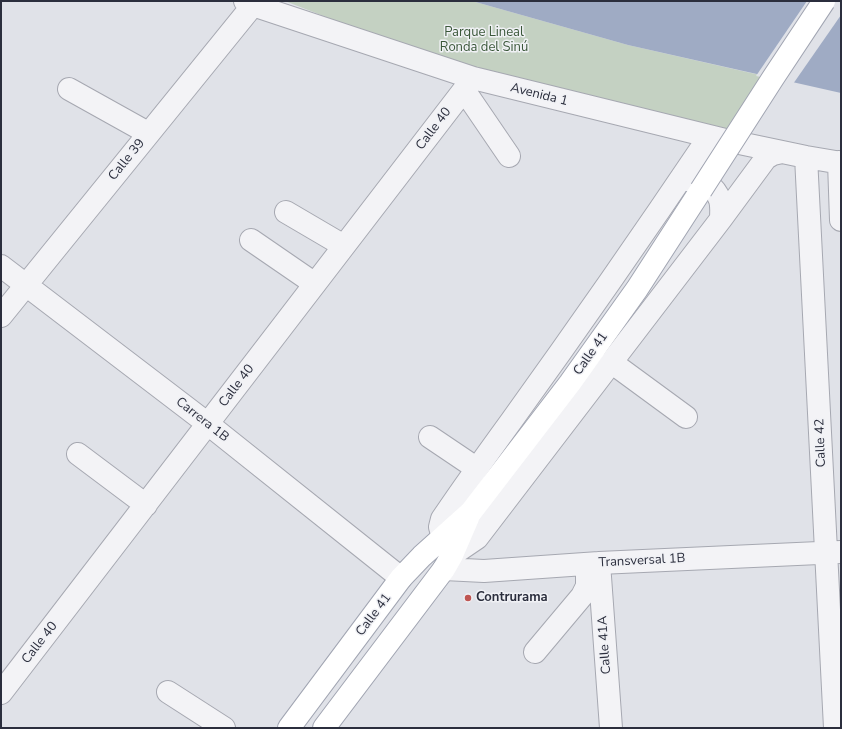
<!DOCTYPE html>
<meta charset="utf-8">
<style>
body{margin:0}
#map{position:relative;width:842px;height:729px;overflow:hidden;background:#e0e2e8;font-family:"Nunito Sans",sans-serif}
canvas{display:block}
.frame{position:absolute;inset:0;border:2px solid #2b2e3d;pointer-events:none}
</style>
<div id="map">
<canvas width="842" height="729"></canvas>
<div class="frame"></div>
</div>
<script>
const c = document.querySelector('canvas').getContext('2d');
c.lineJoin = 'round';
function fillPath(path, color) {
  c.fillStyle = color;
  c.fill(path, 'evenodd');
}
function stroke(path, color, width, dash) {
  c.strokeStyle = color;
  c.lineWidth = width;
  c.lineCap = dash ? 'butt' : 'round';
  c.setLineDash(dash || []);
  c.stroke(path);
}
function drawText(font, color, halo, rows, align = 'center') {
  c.font = font + ' "Nunito Sans",sans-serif';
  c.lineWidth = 3;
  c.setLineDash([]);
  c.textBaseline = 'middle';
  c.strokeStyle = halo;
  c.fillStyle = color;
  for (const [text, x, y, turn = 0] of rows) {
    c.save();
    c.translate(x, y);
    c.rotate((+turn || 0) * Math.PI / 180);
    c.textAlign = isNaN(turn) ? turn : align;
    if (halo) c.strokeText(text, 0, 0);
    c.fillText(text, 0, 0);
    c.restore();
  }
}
fillPath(new Path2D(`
 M285 1H472L628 45 773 78 734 133 472 74Z`), '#c4d1c2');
fillPath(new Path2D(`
 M472 1H841V93L628 45Z`), '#9fabc4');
fillPath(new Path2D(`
 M807 1H841V15L793 84 756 76Z`), '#e0e2e8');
const minor = new Path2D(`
 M245 1 253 5 473 78 725 140 806 157 841 163
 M69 89 148 133
 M464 90 509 156
 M806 157C817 347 824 538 835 728
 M839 162 841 220
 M687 180C703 179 714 185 720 200 722 206 721 213 721 219
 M286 212 344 246
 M251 240 315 284
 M1 266 208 424 401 578
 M1 316 253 5
 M611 362 686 417
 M430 437 476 468
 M78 454 146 505
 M443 537 440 527 442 519C465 485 488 453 512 420 579 327 645 232 709 137
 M452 555 477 538 721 219 766 158 773 154 782 152
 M599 563 611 728
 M444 569 484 571 599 563 841 552
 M535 652 582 596 587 586V564
 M168 692 224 728
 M1 693 473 78`);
const major = new Path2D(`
 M289 728 401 578 422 556 471 512 570 383 637 289 701 190
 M324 728 444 569 452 555 468 518`);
stroke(minor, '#a6a8b1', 24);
stroke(major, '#a1a5b2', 24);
stroke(minor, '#f3f3f6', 22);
stroke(major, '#fff', 22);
const majorBridge = new Path2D(`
 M701 190 773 78 824 1`);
stroke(majorBridge, '#a1a5b2', 24, []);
stroke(majorBridge, '#fff', 22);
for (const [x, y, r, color] of [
 [468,598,4,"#bf5552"]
]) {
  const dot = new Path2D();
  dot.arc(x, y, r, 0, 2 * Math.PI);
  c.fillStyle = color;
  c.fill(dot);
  stroke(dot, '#f0f1f5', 1.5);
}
drawText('13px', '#3a5739', '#f0f1f5', [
 ["Parque Lineal",484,33],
 ["Ronda del Sinú",484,48]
]);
drawText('13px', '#2b2e3d', '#f0f1f5', [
 ["Avenida 1",539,95,14],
 ["Calle 40",434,129,-53],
 ["Calle 39",127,160,-51],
 ["Calle 41",591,354,-55],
 ["Calle 40",237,386,-53],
 ["Carrera 1B",202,420,38],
 ["Calle 42",821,443,-92],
 ["Transversal 1B",642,561,-3],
 ["Calle 41",374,615,-53],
 ["Calle 40",40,643,-52],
 ["Calle 41A",605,645,-94]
]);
drawText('bold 13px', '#2b2e3d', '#f0f1f5', [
 ["Contrurama",476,598]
], 'left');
</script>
